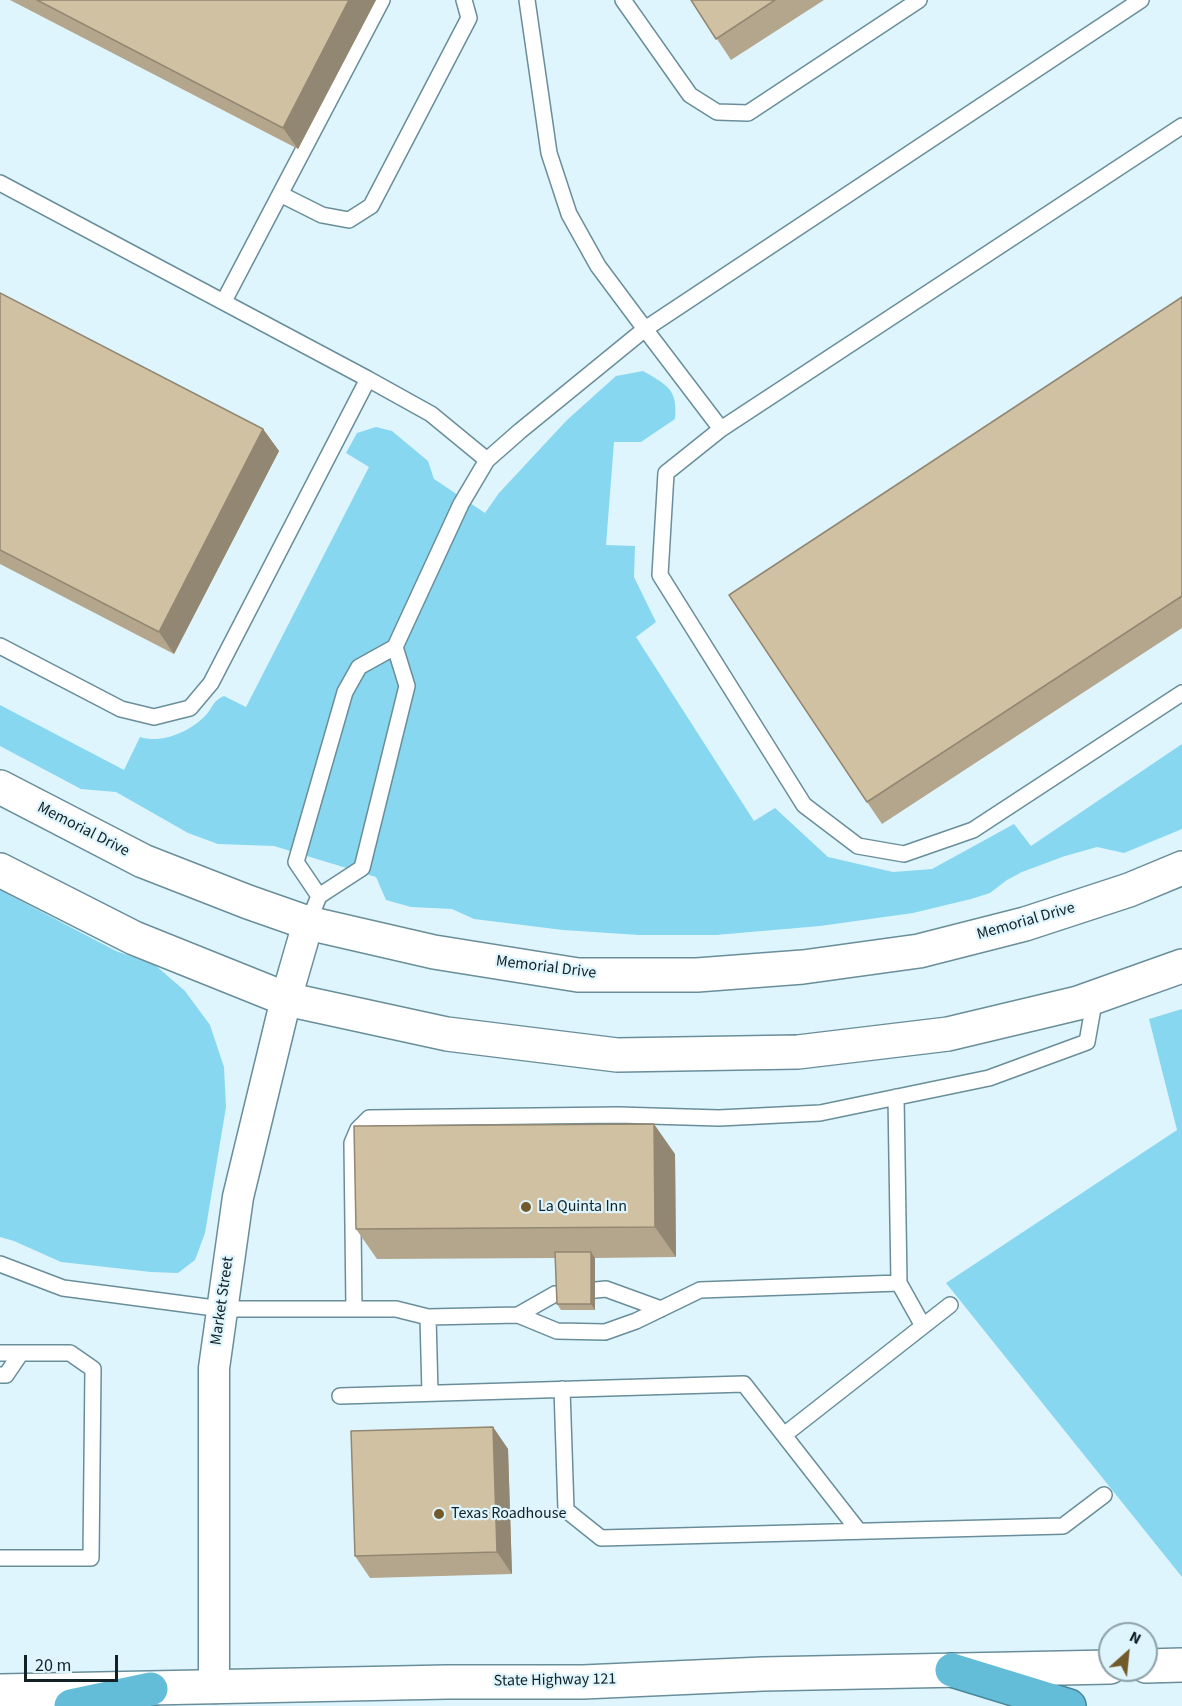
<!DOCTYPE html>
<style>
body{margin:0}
#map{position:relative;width:1182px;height:1706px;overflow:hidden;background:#def5fd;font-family:"Source Sans 3",sans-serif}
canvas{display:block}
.north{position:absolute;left:1098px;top:1622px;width:60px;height:60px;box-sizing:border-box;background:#def5fd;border:2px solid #8ca0a7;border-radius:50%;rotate:27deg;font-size:16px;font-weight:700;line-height:24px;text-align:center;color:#122126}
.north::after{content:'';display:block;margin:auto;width:21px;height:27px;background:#725a2b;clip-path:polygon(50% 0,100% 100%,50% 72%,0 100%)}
.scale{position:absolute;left:24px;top:1655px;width:94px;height:27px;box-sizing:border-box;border:3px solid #122126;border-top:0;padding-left:8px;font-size:18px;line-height:21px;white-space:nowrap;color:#122126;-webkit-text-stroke:4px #def5fd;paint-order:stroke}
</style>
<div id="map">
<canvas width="1182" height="1706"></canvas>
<div class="north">N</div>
<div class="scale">20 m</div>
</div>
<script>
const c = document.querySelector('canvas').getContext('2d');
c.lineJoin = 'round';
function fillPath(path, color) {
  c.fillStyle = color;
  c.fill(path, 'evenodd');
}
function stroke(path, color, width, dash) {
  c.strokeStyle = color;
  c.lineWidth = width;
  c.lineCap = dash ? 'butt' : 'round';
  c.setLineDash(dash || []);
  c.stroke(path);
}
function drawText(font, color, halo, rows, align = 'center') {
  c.font = font + ' "Source Sans 3",sans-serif';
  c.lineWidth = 4.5;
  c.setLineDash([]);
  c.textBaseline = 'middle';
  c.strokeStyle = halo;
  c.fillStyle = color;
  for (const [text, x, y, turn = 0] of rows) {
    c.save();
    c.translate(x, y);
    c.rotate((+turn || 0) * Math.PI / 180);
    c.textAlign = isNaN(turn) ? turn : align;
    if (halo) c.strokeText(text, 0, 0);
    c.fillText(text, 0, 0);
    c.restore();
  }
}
fillPath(new Path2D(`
 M643 371C667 385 678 389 675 419L641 442H614L606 545 635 546 634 577 656 622 636 637 754 821 775 808 828 857 893 872 932 869 1014 824 1031 846 1182 744V829L1124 853 1097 847 1065 856 1022 872 1007 880 990 893 971 899 913 913 820 926 716 935H639L563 930 474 919 452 909 411 907 386 900 376 877 274 846 218 844 188 833 116 792 81 789 0 746V705L124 770 140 737C162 744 189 732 205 716 214 707 211 702 224 696L246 707 369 467 346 453 357 433 376 427 392 431 428 461 434 479 485 513 499 493 567 420 616 376Z
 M0 890 116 951 155 965 185 991 210 1025 224 1067 226 1107 205 1233 195 1260 178 1273 151 1272 61 1262 14 1241 0 1237Z
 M1182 1009V1577L946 1283 1177 1130 1149 1019Z`), '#88d7f0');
const service = new Path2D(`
 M623 0 690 95 717 112 748 113 919 0
 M1141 0 645 329 721 429 666 473 660 575 804 805 858 846 904 854 973 830 1182 693
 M0 183 368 379 211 683 190 708 154 717 121 709 0 646
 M280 194 322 215 349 220 371 206 469 18 464 0
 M224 301 382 0
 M368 379 431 414 487 460
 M721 429 1182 126
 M319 896 296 862 345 692 359 667 395 647 461 504 487 460 520 431 645 329 598 266 569 214 549 153 527 0
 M308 923 319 896 362 868 407 686 395 647
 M896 1097 899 1283 923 1326
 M0 1264 63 1288 222 1309H396L428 1317 430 1393
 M354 1309 352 1143 358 1129 369 1118 618 1115 719 1118 820 1113 989 1078 1087 1042 1095 997
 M518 1315 555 1294 606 1289 661 1309
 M428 1317 518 1315 557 1331 605 1332 636 1321 700 1290 899 1283
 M0 1353H70L93 1369 91 1558H0
 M0 1375H6L21 1353
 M562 1389 566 1510 601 1538 1063 1526 1104 1495
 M340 1396 744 1384 858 1530
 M784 1435 950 1305`);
const minor = new Path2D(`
 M214 1688V1368L238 1197 286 999 308 923`);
const tertiary = new Path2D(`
 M0 787 143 861 248 902 308 923 434 952 578 975H697L803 967 919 951 1025 924 1129 890 1182 868
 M0 870 134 938 286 999 447 1034 617 1055 798 1052 948 1034 1078 1003 1182 966`);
const secondary = new Path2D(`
 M1146 1666 1182 1665
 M0 1691 447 1682H583L763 1674 1110 1667`);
const motorway = new Path2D(`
 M952 1670 1069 1706
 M71 1706 151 1689`);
stroke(service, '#698e9a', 18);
stroke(minor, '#698e9a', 33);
stroke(tertiary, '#698e9a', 36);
stroke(secondary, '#698e9a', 36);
stroke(motorway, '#47869a', 36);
stroke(service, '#fff', 15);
stroke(minor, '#fff', 30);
stroke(tertiary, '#fff', 33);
stroke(secondary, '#fff', 33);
stroke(motorway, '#64bdd8', 33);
fillPath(new Path2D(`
 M10 0H376L298 149Z
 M691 0H824L731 60Z
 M0 293 263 429 279 451 174 654 0 564Z
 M1182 297V628L882 824 867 802Z
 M675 1154 676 1257 595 1258V1310H561L557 1304 555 1258 377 1259 356 1229Z
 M493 1427 508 1449 512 1574 370 1578 355 1556Z`), '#b4a68c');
fillPath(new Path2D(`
 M349 0H376L298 149 283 128Z
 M263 429 279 451 174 654 159 632Z
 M654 1124 675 1154 676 1257 655 1227Z
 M591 1252 595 1258V1310L591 1304Z
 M493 1427 508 1449 512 1574 497 1552Z`), '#928772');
const building = new Path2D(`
 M37 0H349L283 128Z
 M691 0H775L716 39Z
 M0 293 263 429 159 632 0 550Z
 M1182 297V596L867 802 729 595Z
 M654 1124 655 1227 356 1229 354 1126Z
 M555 1252H591V1304H557Z
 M493 1427 497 1552 355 1556 351 1431Z`);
fillPath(building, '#d1c1a3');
stroke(building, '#928772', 1.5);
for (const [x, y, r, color] of [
 [526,1207,6,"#725a2b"],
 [439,1514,6,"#725a2b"]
]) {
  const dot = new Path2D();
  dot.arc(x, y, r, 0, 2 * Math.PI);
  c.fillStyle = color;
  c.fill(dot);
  stroke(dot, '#def5fd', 2);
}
drawText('16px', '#122126', '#def5fd', [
 ["Memorial Drive",83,830,27],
 ["Memorial Drive",1026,922,-16],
 ["Memorial Drive",546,968,7],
 ["Market Street",223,1301,-82],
 ["State Highway 121",555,1681,-1]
]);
drawText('16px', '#122126', '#def5fd', [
 ["La Quinta Inn",538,1207],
 ["Texas Roadhouse",451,1514]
], 'left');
</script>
